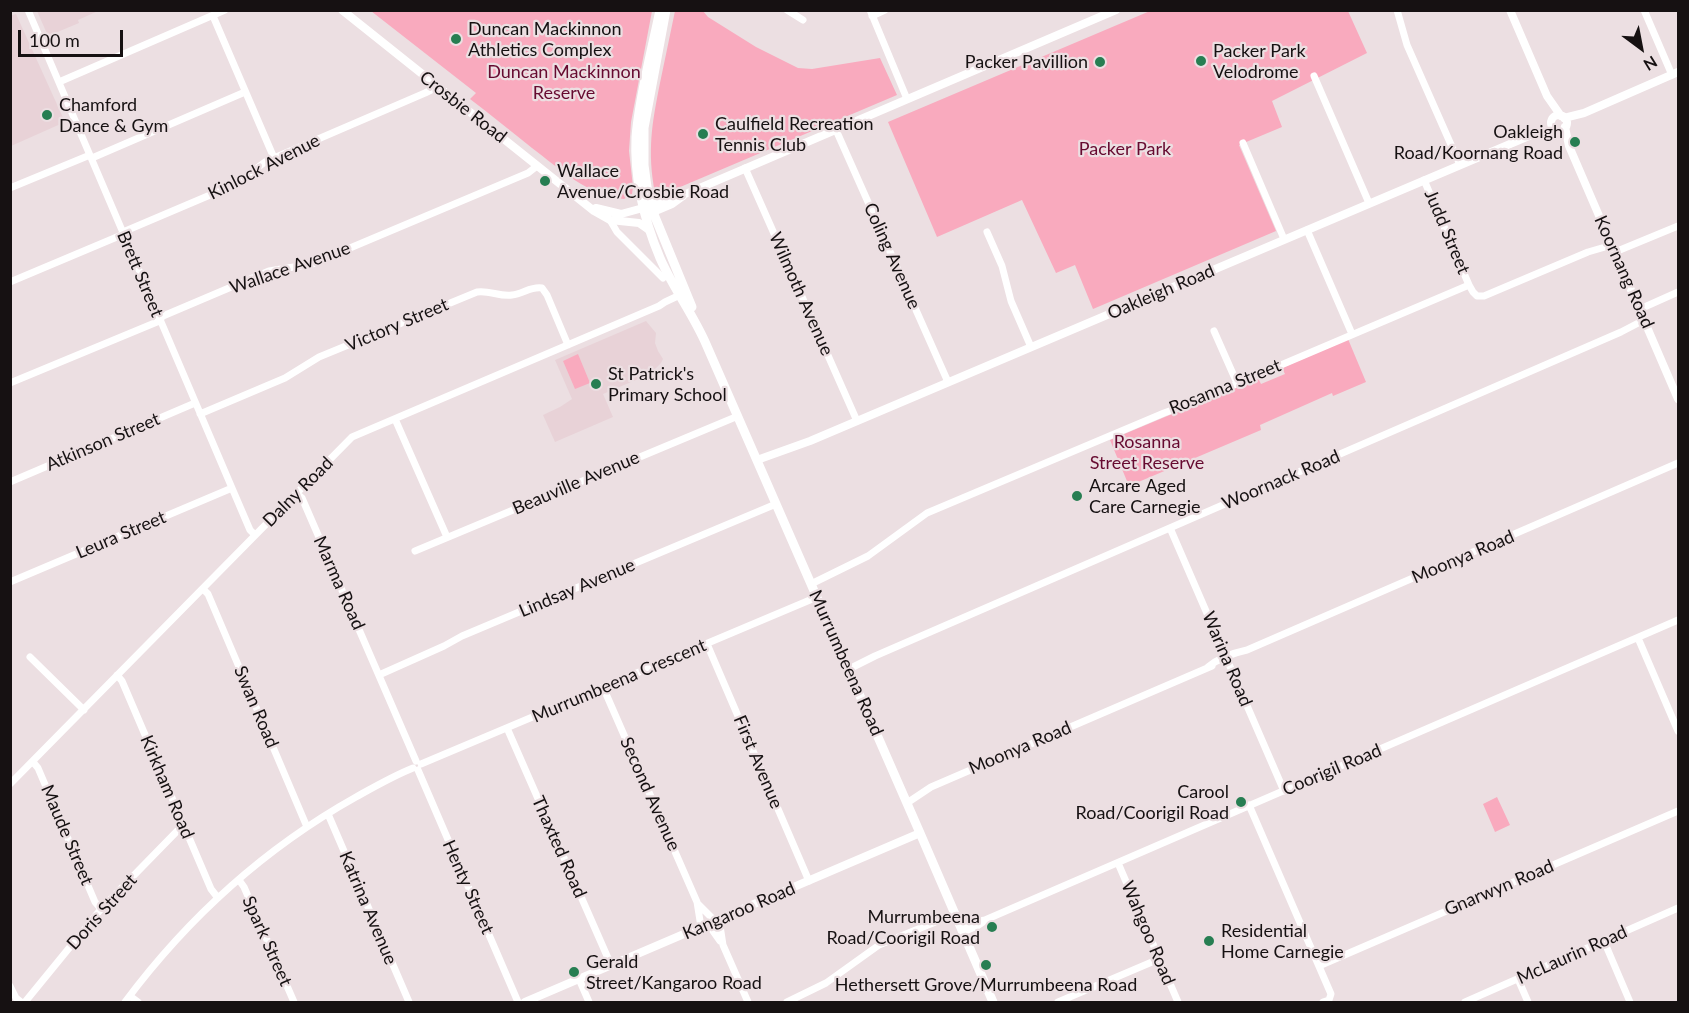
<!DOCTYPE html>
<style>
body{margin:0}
#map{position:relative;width:1689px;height:1013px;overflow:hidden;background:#ecdfe2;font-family:Lato,sans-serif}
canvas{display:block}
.frame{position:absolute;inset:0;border:12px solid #161112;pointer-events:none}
.north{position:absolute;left:1611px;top:18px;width:60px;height:60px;-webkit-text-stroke:4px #ecdfe2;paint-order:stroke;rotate:148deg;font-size:16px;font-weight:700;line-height:24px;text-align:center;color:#161112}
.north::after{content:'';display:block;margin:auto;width:21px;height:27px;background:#161112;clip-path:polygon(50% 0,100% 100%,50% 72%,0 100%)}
.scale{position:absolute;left:18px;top:30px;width:105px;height:27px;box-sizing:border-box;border:3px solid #161112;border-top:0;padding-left:8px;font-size:18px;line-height:21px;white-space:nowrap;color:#161112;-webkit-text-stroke:4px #ecdfe2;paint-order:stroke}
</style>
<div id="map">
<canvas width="1689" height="1013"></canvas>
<div class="frame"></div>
<div class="north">N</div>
<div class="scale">100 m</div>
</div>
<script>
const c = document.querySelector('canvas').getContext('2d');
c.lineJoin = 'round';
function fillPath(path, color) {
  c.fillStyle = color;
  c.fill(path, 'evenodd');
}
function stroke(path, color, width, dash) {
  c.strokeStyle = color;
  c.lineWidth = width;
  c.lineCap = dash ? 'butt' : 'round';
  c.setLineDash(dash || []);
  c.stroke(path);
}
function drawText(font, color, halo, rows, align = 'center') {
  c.font = font + ' Lato,sans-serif';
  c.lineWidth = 4.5;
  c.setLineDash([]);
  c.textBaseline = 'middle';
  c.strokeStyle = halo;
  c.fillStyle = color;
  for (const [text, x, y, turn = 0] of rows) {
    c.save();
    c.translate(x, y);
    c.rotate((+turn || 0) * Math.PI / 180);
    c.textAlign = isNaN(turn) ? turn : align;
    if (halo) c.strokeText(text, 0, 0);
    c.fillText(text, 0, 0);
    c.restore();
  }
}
fillPath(new Path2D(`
 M37 11H98L78 20 79 23 48 36Z
 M16 14 65 122 11 146 10 16Z
 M646 321 656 333 655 343 658 351 663 359 661 363 654 370 650 371V374L603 394 613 417 555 442 543 415 560 407 572 399 555 360Z`), '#e8d2d7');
fillPath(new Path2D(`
 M371 11H652L631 122 629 151 633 187 632 194 624 199C587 195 560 169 532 148 511 131 491 115 470 99L476 93Z
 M675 11H703L708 17 756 47 798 68 812 69 880 58 897 95 659 196 655 193C647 151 652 123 660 83 665 59 670 35 675 11Z
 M1150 11H1348L1367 53 1272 101 1282 127 1239 145 1276 231 1093 309 1075 265 1056 273 1022 200 937 237 888 122Z
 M1348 339 1366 382 1333 396 1332 393 1260 425 1261 430 1129 486 1110 440 1258 378 1261 384 1285 374 1282 368Z
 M578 354 590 383 575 389 563 361Z
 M1497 797 1510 825 1495 832 1483 804Z`), '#f9aabe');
stroke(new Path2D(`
 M28 10 232 488 250 530 255 535
 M787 10 803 20
 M870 10 907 99
 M1397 10 1407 45 1460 165
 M1644 10 1672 75
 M213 16 274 158
 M872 16 885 10
 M1314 76 1369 203
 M59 82 225 10
 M836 130 948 382
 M1243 143 1284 239
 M92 158 245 92
 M745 168 857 421
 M1424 180 1469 285
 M10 188 90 155
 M610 220 617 232 663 278
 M1307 230 1352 334
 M123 232 236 184 265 162 274 158 425 93 431 90 435 85
 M987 232 1002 266 1011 301 1031 347
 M1615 252 1678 226
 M10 282 124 234
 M1640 309 1678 292
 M1214 331 1237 383
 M10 383 157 322 163 316 269 271 312 264 528 173 537 166
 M200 414 285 378 319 357 477 292C489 290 500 297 512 295 523 294 531 286 542 288L547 295 568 345
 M395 419 447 537
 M10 482 195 403
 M296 493 302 498 416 761
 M1170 528 1284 791
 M415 551 738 416
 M10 582 232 488
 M811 584 868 556 927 513 1164 413 1194 402 1469 285 1473 292 1477 296H1484L1588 252 1612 245
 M203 589 208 594 307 827
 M1638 638 1678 731
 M707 644 809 881
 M30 657 84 710
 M1208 667C1219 658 1233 653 1247 650L1678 463
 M849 669 875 656 1621 332 1644 320
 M117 675 122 681 211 889 218 898
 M379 675 444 646 462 636 776 504
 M603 687 697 902 701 927
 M507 728 611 965
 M33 762 38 768 95 902 101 909
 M421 764 817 597
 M418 770 518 1002
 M10 784 352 437 659 306 665 302 682 294
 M907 803 931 787 1212 666
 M1249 805 1331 994 1329 1000 1323 1002
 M328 814 409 1002
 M1118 863 1178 1002
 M239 880 244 887 294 1002
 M698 904 715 921
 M719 919 723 945 748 1002
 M708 924 720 941
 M961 928 975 922 985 920 1678 620
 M963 932 977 926 983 922
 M1604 941 1630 1002
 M1319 966 1678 811
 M579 979 589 1002
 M1518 979 1528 1002
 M10 986 16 998 21 1002
 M130 996 138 1002
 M25 1002 101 909 183 825
 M125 1002C187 919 265 848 356 797 374 787 393 776 413 768
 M787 1002 826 983 879 945 955 914
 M1058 1002 1159 959
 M1465 1002 1678 908`), '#fff', 7);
stroke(new Path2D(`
 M342 10 594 211 610 220 639 223 649 230
 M1510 10 1547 96 1561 116
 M1551 123a8 8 0 1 1 16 0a8 8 0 1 1-16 0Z
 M1564 118 1584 113 1678 72
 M1565 127 1569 146 1678 399
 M651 205 688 193 1116 10
 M596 208 621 214 643 208
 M653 212 672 204 683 196
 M757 460 810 441 1536 133 1554 130
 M525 1002 920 833`), '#fff', 8);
stroke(new Path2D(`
 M660 10C652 50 639 97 636 137 634 179 644 220 660 258 673 288 693 314 706 344L920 833 993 1002
 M666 10 644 128V165L647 187 653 212 692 307`), '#fff', 9);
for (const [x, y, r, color] of [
 [456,39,6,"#277e52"],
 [1201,61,6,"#277e52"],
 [1100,62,6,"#277e52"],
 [47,115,6,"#277e52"],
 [703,134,6,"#277e52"],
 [1575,142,6,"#277e52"],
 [545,181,6,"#277e52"],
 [596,384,6,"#277e52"],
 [1077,496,6,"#277e52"],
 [1241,802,6,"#277e52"],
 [992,927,6,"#277e52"],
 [1209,941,6,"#277e52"],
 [986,965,6,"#277e52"],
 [574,972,6,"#277e52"]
]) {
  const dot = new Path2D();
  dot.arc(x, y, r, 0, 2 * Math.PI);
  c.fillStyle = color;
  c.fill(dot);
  stroke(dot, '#ecdfe2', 2);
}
drawText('18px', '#161112', '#ecdfe2', [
 ["Duncan Mackinnon",468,29],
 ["Athletics Complex",468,50],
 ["Packer Park",1213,51],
 ["Velodrome",1213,72],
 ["Packer Pavillion",1088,62,"right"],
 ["Chamford",59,105],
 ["Dance & Gym",59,126],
 ["Caulfield Recreation",715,124],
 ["Tennis Club",715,145],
 ["Oakleigh",1563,132,"right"],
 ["Road/Koornang Road",1563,153,"right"],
 ["Wallace",557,171],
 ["Avenue/Crosbie Road",557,192],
 ["St Patrick's",608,374],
 ["Primary School",608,395],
 ["Arcare Aged",1089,486],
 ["Care Carnegie",1089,507],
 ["Carool",1229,792,"right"],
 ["Road/Coorigil Road",1229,813,"right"],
 ["Murrumbeena",980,917,"right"],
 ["Road/Coorigil Road",980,938,"right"],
 ["Residential",1221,931],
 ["Home Carnegie",1221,952],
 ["Gerald",586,962],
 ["Street/Kangaroo Road",586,983],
 ["Hethersett Grove/Murrumbeena Road",986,985,"center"]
], 'left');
drawText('18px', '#660a30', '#ecdfe2', [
 ["Duncan Mackinnon",564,72],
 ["Reserve",564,93],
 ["Packer Park",1125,149],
 ["Rosanna",1147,442],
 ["Street Reserve",1147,463]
]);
drawText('18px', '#161112', '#ecdfe2', [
 ["Crosbie Road",463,107,38],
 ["Kinlock Avenue",264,167,-27],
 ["Judd Street",1447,232,67],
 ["Coling Avenue",892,256,66],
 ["Wallace Avenue",290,268,-19],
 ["Koornang Road",1624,272,66],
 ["Brett Street",140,274,67],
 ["Oakleigh Road",1161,292,-23],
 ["Wilmoth Avenue",801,294,66],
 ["Victory Street",397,325,-23],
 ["Rosanna Street",1225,387,-22],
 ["Atkinson Street",103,442,-23],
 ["Woornack Road",1281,480,-23],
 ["Beauville Avenue",576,483,-23],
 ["Dalny Road",298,492,-45],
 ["Leura Street",121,535,-23],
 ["Moonya Road",1463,557,-23],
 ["Marma Road",339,583,66],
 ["Lindsay Avenue",577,588,-23],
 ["Warina Road",1227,659,67],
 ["Murrumbeena Road",846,663,66],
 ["Murrumbeena Crescent",619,681,-23],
 ["Swan Road",256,707,67],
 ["Moonya Road",1020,748,-23],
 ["First Avenue",758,762,67],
 ["Coorigil Road",1332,770,-23],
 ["Kirkham Road",167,787,67],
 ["Second Avenue",650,794,66],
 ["Maude Street",67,835,67],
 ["Thaxted Road",559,847,66],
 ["Henty Street",468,887,66],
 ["Gnarwyn Road",1499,888,-23],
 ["Katrina Avenue",368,908,67],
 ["Kangaroo Road",739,911,-23],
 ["Doris Street",102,912,-48],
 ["Wahgoo Road",1148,933,67],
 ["Spark Street",267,941,66],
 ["McLaurin Road",1572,955,-24]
]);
</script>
